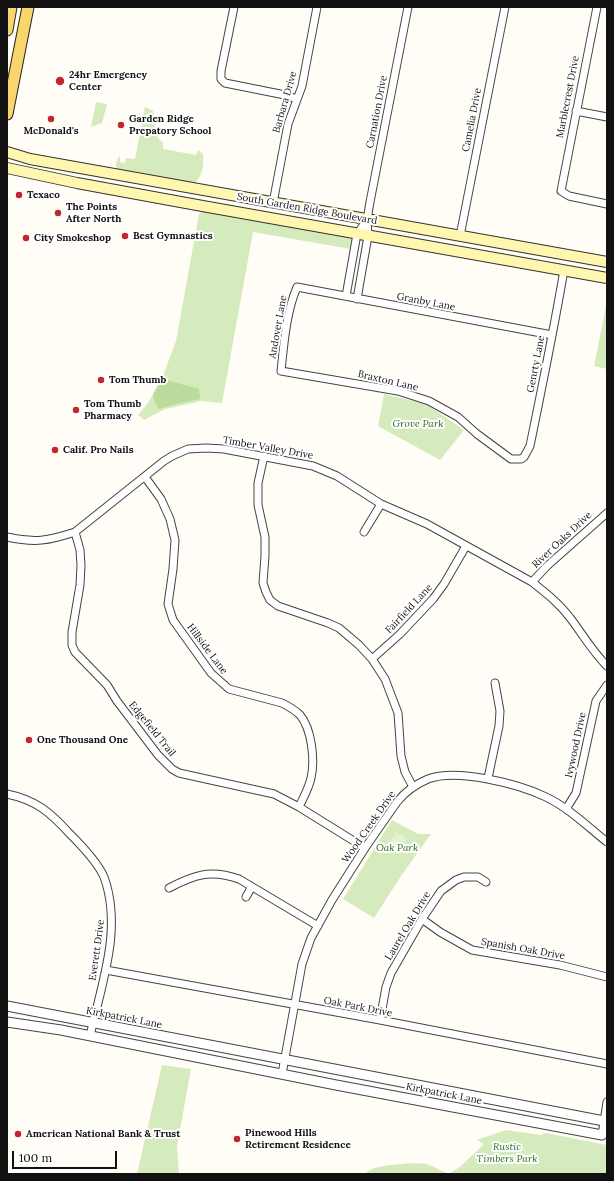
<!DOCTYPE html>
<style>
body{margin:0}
#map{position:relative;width:614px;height:1181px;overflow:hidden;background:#fffdf5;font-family:Lora,serif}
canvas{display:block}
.frame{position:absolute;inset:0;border:8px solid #111;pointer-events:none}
.scale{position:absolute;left:12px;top:1151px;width:105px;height:18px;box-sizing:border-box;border:2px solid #111;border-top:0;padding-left:5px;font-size:12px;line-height:14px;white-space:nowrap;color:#111;-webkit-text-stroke:3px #fff;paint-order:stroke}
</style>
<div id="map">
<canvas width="614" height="1181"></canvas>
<div class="frame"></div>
<div class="scale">100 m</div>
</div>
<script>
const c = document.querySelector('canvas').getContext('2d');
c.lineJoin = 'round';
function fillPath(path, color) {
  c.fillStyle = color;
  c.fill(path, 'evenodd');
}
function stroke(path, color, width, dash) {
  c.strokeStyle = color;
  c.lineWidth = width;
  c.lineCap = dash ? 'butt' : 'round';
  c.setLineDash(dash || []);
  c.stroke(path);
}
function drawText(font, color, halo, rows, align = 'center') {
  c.font = font + ' Lora,serif';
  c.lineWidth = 4;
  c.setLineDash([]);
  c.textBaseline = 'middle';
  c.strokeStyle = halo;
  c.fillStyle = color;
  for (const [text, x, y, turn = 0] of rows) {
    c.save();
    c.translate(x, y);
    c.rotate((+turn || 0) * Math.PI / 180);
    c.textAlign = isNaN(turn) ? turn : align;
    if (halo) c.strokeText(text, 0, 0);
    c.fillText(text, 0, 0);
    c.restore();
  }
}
fillPath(new Path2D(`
 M96 102 107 104 102 123 91 127Z
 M145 107 153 111C160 126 147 127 163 143V149L196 155 198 150 203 154C204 163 203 176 195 183L117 169C115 164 116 160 120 156V162L125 163 126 158 135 159Z
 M204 210 351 237 353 243 351 249 253 232 222 403 201 401 165 409 144 420 138 415 148 403 164 373 176 341 199 214Z
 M607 301V369L594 366Z
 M384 394 426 404 464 430 440 460 378 426Z
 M392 820 418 834H431L401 876 374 918 343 899Z
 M162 1065 191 1069 177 1146 179 1174H137Z
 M506 1130 541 1135 546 1133 607 1145V1174H365C366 1173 369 1170 370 1170 380 1165 415 1162 426 1164 432 1165 443 1172 449 1174L461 1166 484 1144 477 1140Z`), '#d5ebbd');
fillPath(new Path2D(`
 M170 381 199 389 200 399 180 403 159 409 155 403 153 395 161 382Z`), '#b9dc9c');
fillPath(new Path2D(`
 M396 832 407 839 399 853 388 846Z`), '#e6f2cf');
const minor = new Path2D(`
 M234 7 221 71V79L225 83 285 95 297 99
 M597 7 561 191 569 196 607 204
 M576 111 607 117
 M273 203 288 124 302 86 317 7
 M460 236 505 7
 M346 296 357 234 367 220
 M357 299 368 236 367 220 370 202 408 7
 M552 335 297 287C286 313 284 343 281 371L398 391 429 401 458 417 477 434 511 459H521L524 457 530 446C542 387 554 329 564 270
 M264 456 258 483V505L265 537V556L263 583 266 592 270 600 278 606 328 623 339 628 359 645 372 659 385 679 398 713 401 756 405 772 413 787
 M145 477 161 499 170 519 175 540 173 569 168 604 173 620 211 673 229 689 282 703C288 706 295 710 300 715 312 729 315 761 311 778 309 788 303 798 299 807
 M75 532 80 550 81 565 80 585 72 632V645L75 652 107 685 117 701 158 755 172 769 179 773 274 794 299 807 365 848
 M364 532 381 504
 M7 537C35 543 48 541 75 532L164 461 172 456 188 449 206 448 224 449 313 466 337 476 381 504 427 524 532 582C546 593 560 604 571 619 583 635 593 652 607 666
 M532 582 547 566 607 513
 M372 659 400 634 433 599 444 584 466 546
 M488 778 499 726 500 711 495 683
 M7 794C36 800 50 812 70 834 81 845 98 863 104 877 123 929 101 985 90 1036
 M566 809 576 793 596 701 607 685
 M169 888C194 875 210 869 239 879L318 926
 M246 897 251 888
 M422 919 440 932 472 950 560 965 607 977
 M106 970 380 1020 607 1064
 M380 1020 386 987 391 973 422 919 441 891 456 880 464 877H478L486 882
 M282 1074 302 964 311 938 332 900 365 848 397 802C405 792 416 784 428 779 457 768 519 784 546 797 569 808 588 827 607 842
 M602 1135 607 1102`);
const tertiary = new Path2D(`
 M7 1006 604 1121
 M7 1022 61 1030 336 1085 602 1135`);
const secondary = new Path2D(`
 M7 152 30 159 607 262
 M7 168 77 183 197 205 607 278`);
const primary = new Path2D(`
 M7 30 11 7
 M7 114 28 7`);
stroke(minor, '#444', 9);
stroke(tertiary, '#444', 11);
stroke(secondary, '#333', 12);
stroke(primary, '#222', 13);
stroke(minor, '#fff', 7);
stroke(tertiary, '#fff', 9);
stroke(secondary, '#fff6b0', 10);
stroke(primary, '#f9d66b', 11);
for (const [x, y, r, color] of [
 [60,81,5,"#c4262e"],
 [51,119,4,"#c4262e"],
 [121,125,4,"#c4262e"],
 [19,195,4,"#c4262e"],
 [58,213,4,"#c4262e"],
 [125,236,4,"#c4262e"],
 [26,238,4,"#c4262e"],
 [101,380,4,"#c4262e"],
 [76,410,4,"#c4262e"],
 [55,450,4,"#c4262e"],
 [29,740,4,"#c4262e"],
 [18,1134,4,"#c4262e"],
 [237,1139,4,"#c4262e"]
]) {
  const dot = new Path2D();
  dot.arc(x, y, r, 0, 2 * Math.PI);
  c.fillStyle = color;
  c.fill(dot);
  stroke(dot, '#fff', 1.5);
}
drawText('bold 10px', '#111', '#fff', [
 ["24hr Emergency",69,75],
 ["Center",69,87],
 ["Garden Ridge",129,119],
 ["Prepatory School",129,131],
 ["McDonald's",51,131,"center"],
 ["Texaco",27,195],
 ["The Points",66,207],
 ["After North",66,219],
 ["Best Gymnastics",133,236],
 ["City Smokeshop",34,238],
 ["Tom Thumb",109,380],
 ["Tom Thumb",84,404],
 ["Pharmacy",84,416],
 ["Calif. Pro Nails",63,450],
 ["One Thousand One",37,740],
 ["Pinewood Hills",245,1133],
 ["Retirement Residence",245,1145],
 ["American National Bank & Trust",26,1134]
], 'left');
drawText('10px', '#111', '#fff', [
 ["Marblecrest Drive",568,97,-79],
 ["Barbara Drive",285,102,-74],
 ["Carnation Drive",377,112,-79],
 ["Camelia Drive",472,120,-79],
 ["South Garden Ridge Boulevard",307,209,10],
 ["Granby Lane",426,302,11],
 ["Andover Lane",278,327,-80],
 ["Genrty Lane",536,364,-79],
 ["Braxton Lane",388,381,13],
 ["Timber Valley Drive",268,448,10],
 ["River Oaks Drive",562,540,-43],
 ["Fairfield Lane",409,609,-47],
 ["Hillside Lane",207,649,53],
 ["Edgefield Trail",152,729,51],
 ["Ivywood Drive",576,745,-78],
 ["Wood Creek Drive",369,827,-55],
 ["Laurel Oak Drive",408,926,-59],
 ["Spanish Oak Drive",523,949,10],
 ["Everett Drive",97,950,-82],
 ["Oak Park Drive",358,1007,11],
 ["Kirkpatrick Lane",124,1018,11],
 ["Kirkpatrick Lane",444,1094,11]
]);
drawText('italic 10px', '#2f6b1f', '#fff', [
 ["Grove Park",418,424],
 ["Oak Park",397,848],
 ["Rustic",507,1147],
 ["Timbers Park",507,1159]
]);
</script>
